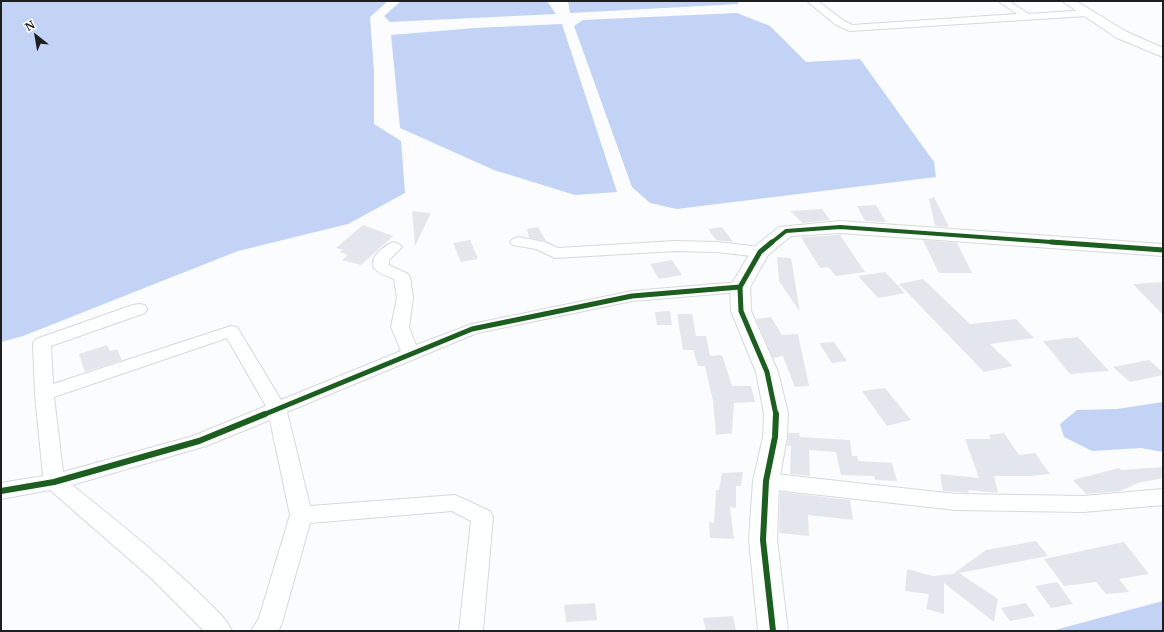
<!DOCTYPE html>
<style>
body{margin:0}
#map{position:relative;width:1164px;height:632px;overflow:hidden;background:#fbfcfd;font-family:Merriweather,serif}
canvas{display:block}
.frame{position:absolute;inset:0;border:2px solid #1e1f20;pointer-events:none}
.north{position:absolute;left:16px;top:16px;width:40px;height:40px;-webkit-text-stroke:3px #fff;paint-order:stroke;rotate:329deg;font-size:11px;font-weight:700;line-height:16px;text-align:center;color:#1e1f20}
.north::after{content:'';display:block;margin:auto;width:14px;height:18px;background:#1e1f20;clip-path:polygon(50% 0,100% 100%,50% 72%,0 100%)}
</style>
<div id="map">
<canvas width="1164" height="632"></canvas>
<div class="frame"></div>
<div class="north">N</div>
</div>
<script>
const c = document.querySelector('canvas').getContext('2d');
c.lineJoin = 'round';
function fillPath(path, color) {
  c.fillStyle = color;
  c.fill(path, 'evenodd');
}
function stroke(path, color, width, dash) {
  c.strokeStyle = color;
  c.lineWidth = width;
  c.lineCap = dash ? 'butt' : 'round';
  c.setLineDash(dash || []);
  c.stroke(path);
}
fillPath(new Path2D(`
 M1 1H388L370 17 374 71V124L401 141 405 193 348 224 238 251 23 336 1 342Z
 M401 1H547L556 14 390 22 384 16Z
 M568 1H737L739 4 570 13Z
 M737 13 770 26 806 62 860 59 934 162 936 177 677 209 650 203 632 187 574 26 583 20Z
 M562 24 617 192 575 195 494 170 400 128 391 35 475 28Z
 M1163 402V452L1141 448 1092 451 1064 437 1060 424 1077 410 1117 409Z
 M1163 601V631H1051Z`), '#c2d3f5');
fillPath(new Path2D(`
 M934 197 949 227 935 226 929 199Z
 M876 205 886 222 865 221 857 206Z
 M822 209 830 220 803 223 790 211Z
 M412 211 431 213 415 246Z
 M363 225 393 236 361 265 342 260 348 255 339 252 343 250 336 248Z
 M538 227 546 241 529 238 527 229Z
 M722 227 733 242 716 240 708 229Z
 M840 235 865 272 836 276 828 267 820 268 801 237Z
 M470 240 478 259 461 262 453 243Z
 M923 240 957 243 972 273H939Z
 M777 257 791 258 800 312 779 281Z
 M672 260 682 275 659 279 650 264Z
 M885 272 905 293 878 298 858 276Z
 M923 279 970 324 1016 319 1034 338 990 344 1013 366 984 372 899 284Z
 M1163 282V315L1133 284Z
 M670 311 672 325H657L655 312Z
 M677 314H692L696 336H706L710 356 722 355 732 386H751L755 402 734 403 732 433 716 435 713 401 705 366H698L693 350H683Z
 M771 317 782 335 798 334 809 386 795 387 783 356 773 358 756 319Z
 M1078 337 1109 371 1070 374 1043 341Z
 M834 342 847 361 832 363 819 343Z
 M107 345 110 351 117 349 122 360 85 372 79 354Z
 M1149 360 1163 372V375L1130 382 1113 367Z
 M885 388 911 420 887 426 862 391Z
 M789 433H799L800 437 850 440 852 456H857L858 461 892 463 897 481 875 480 874 476 841 475 836 452 809 450 810 476 790 474 791 446H787Z
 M1004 433 1019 455 1035 453 1050 474 1029 476H994L998 493 968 490 969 493 943 491 940 474 979 478 965 439H991L989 435Z
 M1163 467V478L1138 483 1120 491 1086 494 1073 480 1119 468 1121 470Z
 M743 472 741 486H736V508L730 507 734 539 710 538 709 522 714 523 716 490H719L722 473Z
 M780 492 850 500 853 520 808 515 809 536 779 533Z
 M1036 541 1048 556 959 573 998 599 994 622 944 583V614L926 609 929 594 905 591 907 569 933 576 953 574 986 550Z
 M1124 542 1149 574 1119 579 1129 592 1106 594 1096 582 1064 586 1044 559Z
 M1057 582 1073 604 1051 608 1035 586Z
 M595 603 597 620 566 622 564 605Z
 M1026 603 1035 616 1010 621 1001 608Z
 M733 616 736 631H706L703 618Z`), '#e4e6ed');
const minor = new Path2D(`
 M807 1H818L844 21 852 25 1017 14 998 1H1009L1029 14 1087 10 1092 13 1087 16 850 31 836 25Z
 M518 237 545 242 558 248 675 241 717 242 760 247 765 249 768 252 765 255 760 257 717 252 675 251 555 258 536 249 513 245 510 242 513 239Z
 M394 242 399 244 402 247 389 260V265L408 274 410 277 413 298 409 327 416 345 472 324 632 291 740 282 746 284 748 287 746 290 740 292 632 301 477 333 287 412 310 506 455 495 490 511 493 517 483 631H459L471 521 452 511 310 523 282 623 279 630 251 631 259 618 290 515 270 420 206 446 72 485C115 519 158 554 198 592 210 604 225 616 232 631H204L152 579 50 490 1 499V483L43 476 35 394 33 343 36 339 133 305 139 304 145 305 147 309 145 313 51 346 53 384 231 326 237 327 281 400 401 351 391 327 397 298 394 279C389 277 379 274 375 269 366 259 386 244 394 242ZM227 338 266 406 193 436 63 472 54 397Z
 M766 473 956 494 1083 496 1163 489V505L1083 512 956 510 766 489 759 486 756 481 759 476Z`);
const tertiary = new Path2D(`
 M1062 1H1076L1127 32 1163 48V57L1117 38Z
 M840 221 1163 244V256L840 233 791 236 768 255 750 287 751 311 778 372 788 413 787 437 779 481 777 540 788 631H758L749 540 753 481 763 437 764 413 756 372 731 311 730 287 753 248 779 227Z`);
stroke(minor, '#d7d8d9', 2);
stroke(tertiary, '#d7d8d9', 2);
fillPath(minor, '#feffff');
fillPath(tertiary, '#feffff');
stroke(new Path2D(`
 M771 243 786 231 840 227 1065 243`), '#1b5e20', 4);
stroke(new Path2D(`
 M772 242 760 252 740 287 741 311 767 372 776 415
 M1051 242 1163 250
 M263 415 472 329 632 296 740 287`), '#1b5e20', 5);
stroke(new Path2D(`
 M1 491 54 482 199 441 265 414
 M773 631 763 540 766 481 775 437 776 414`), '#1b5e20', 6);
</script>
